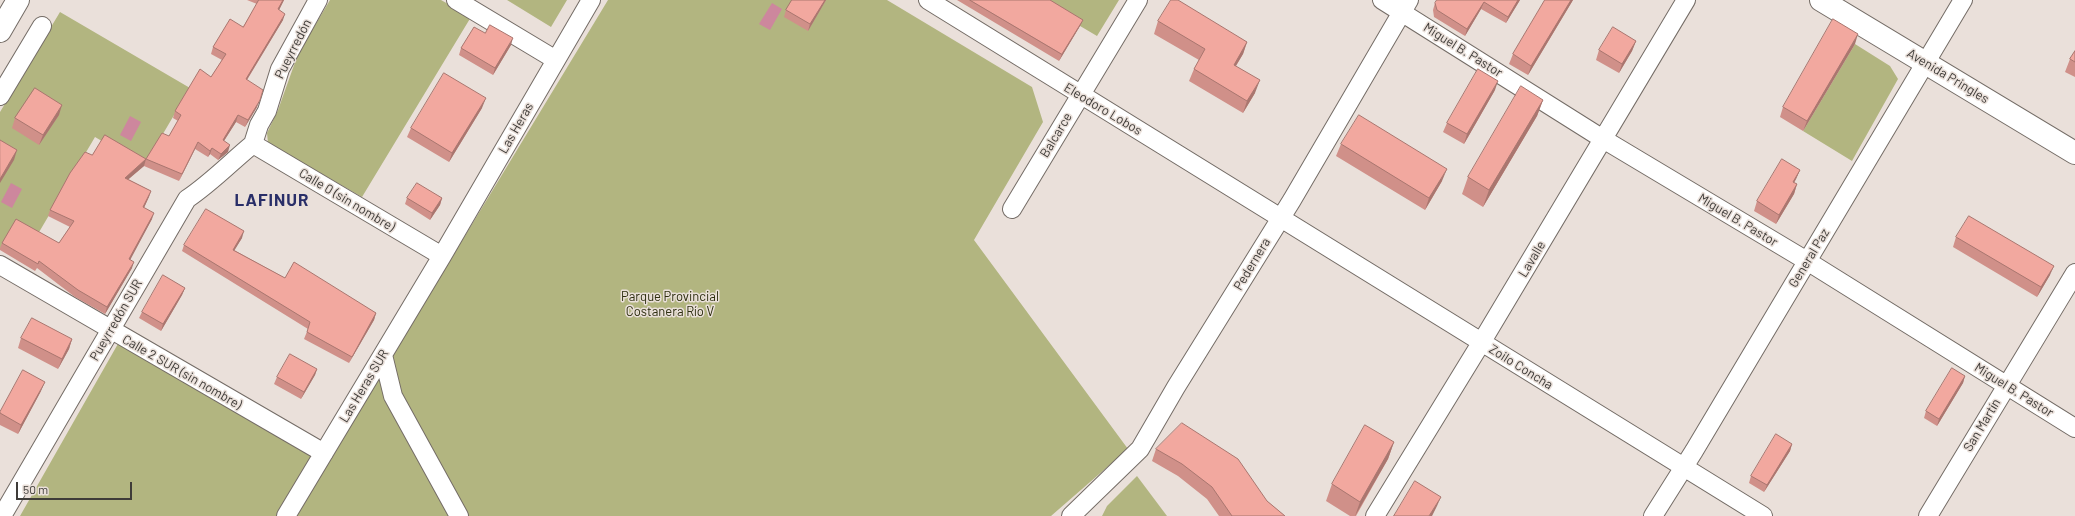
<!DOCTYPE html>
<meta charset="utf-8">
<style>
body{margin:0}
#map{position:relative;width:2075px;height:516px;overflow:hidden;background:#eae0da;font-family:Barlow,sans-serif}
canvas{display:block}
.scale{position:absolute;left:16px;top:482px;width:116px;height:18px;box-sizing:border-box;border:2px solid #3f3c39;border-top:0;padding-left:5px;font-size:12px;line-height:14px;white-space:nowrap;color:#3f3c39;-webkit-text-stroke:3px #eae0da;paint-order:stroke}
</style>
<div id="map">
<canvas width="2075" height="516"></canvas>
<div class="scale">50 m</div>
</div>
<script>
const c = document.querySelector('canvas').getContext('2d');
c.lineJoin = 'round';
function fillPath(path, color) {
  c.fillStyle = color;
  c.fill(path, 'evenodd');
}
function stroke(path, color, width, dash) {
  c.strokeStyle = color;
  c.lineWidth = width;
  c.lineCap = dash ? 'butt' : 'round';
  c.setLineDash(dash || []);
  c.stroke(path);
}
function drawText(font, color, halo, rows, align = 'center') {
  c.font = font + ' Barlow,sans-serif';
  c.lineWidth = 3;
  c.setLineDash([]);
  c.textBaseline = 'middle';
  c.strokeStyle = halo;
  c.fillStyle = color;
  for (const [text, x, y, turn = 0] of rows) {
    c.save();
    c.translate(x, y);
    c.rotate((+turn || 0) * Math.PI / 180);
    c.textAlign = isNaN(turn) ? turn : align;
    if (halo) c.strokeText(text, 0, 0);
    c.fillText(text, 0, 0);
    c.restore();
  }
}
fillPath(new Path2D(`
 M330 0H441L471 17 362 197 268 143 267 133 278 110 298 54Z
 M507 0H567L551 27Z
 M608 0H887L1032 87 1043 122 974 240 1128 449 1051 516H295Z
 M1036 0H1119L1097 36Z
 M60 12 190 88 144 166 95 137 35 239 0 248V112Z
 M1855 44 1890 66 1898 79 1852 161 1803 131Z
 M119 342 314 454 277 516H20Z
 M1137 476 1167 516H1102L1107 506Z`), '#b2b580');
fillPath(new Path2D(`
 M772 3 782 9 770 30 759 24Z
 M130 116 141 122 131 141 120 135Z
 M11 183 22 189 12 208 1 202Z`), '#cd879d');
const minor = new Path2D(`
 M456 0 556 60
 M928 0 1763 516
 M1382 0 1603 139 1807 261 2075 428
 M0 96 42 26
 M253 144 442 256
 M253 144 259 125 267 111 280 69 318 0
 M1012 209 1138 0
 M0 265 324 453
 M383 355 393 396 459 516
 M2 516 187 199C211 183 231 162 253 144
 M286 516 442 256 591 0
 M1071 516 1140 449 1176 387 1292 200 1409 0
 M1375 516 1481 343 1686 0
 M1653 516 1694 451 1963 0
 M1928 516 2075 273`);
const major = new Path2D(`
 M1821 0 2075 153
 M0 31 18 0`);
stroke(minor, '#746c66', 20);
stroke(major, '#746c66', 24);
stroke(minor, '#fff', 18);
stroke(major, '#fff', 22);
fillPath(new Path2D(`
 M247 0H284L279 10 283 20 247 80 257 107 245 127 236 122 224 141 228 152 218 160 210 154 208 157 195 149 179 181 144 166 128 179 151 191 144 208 152 219 130 259 132 268 105 314 75 297 37 268 35 271 0 250V248L2 243H59L70 227 48 216 50 210 92 155 146 159 169 136 178 121 173 118 175 111 211 77 222 60 211 54 213 47 243 27 257 4Z
 M826 0 808 31 784 17 786 10Z
 M957 0H1050L1080 26 1059 61Z
 M1520 0 1506 23 1481 9 1465 36 1434 17 1433 10 1435 3Z
 M1545 0H1573L1528 75 1509 64 1513 54Z
 M1158 21 1247 42 1243 54 1236 66 1255 93 1243 113 1189 81 1194 69 1199 60 1154 34Z
 M485 33 511 45 493 75 459 55 461 48Z
 M1636 41 1632 51 1619 73 1596 60 1599 50Z
 M1855 44 1803 131 1780 117 1783 107Z
 M2075 51V77L2065 72 2070 59Z
 M1495 90 1464 144 1443 132 1447 123Z
 M1543 100 1537 116 1483 207 1462 194 1468 177Z
 M482 108 449 162 407 137 411 128Z
 M59 115 39 145 12 128 15 118Z
 M1341 144 1442 181 1425 210 1336 156Z
 M1800 170 1796 179 1794 183 1797 184 1794 194 1776 224 1754 211 1757 201Z
 M407 198H442L440 205 430 220 405 204Z
 M1956 237 2050 275 2037 297 1953 247Z
 M242 238 234 250 285 278 376 313 374 320 349 363 304 339 308 329 182 251 184 245Z
 M185 288 182 295 161 331 139 318 142 312Z
 M21 338 72 339 69 349 58 369 18 348Z
 M317 369 315 375 301 399 274 384 277 377Z
 M1965 376 1963 383 1937 426 1924 418 1926 411Z
 M41 391 18 434 0 425V412Z
 M1394 442 1388 459 1356 516H1350L1326 501 1332 484Z
 M1792 444 1790 451 1764 492 1749 483 1751 476Z
 M1156 449 1267 501 1285 516H1219L1207 499 1178 476 1152 461Z`), '#d09089');
fillPath(new Path2D(`
 M283 0H284L276 16 278 9Z
 M825 0H826L808 31 810 24Z
 M1518 0H1520L1506 23 1508 17Z
 M1571 0H1573L1528 75 1531 66Z
 M1484 2 1481 9 1465 36 1467 29Z
 M285 14 283 20 243 86 246 79Z
 M1083 20 1080 26 1059 61 1062 54Z
 M1858 34 1855 44 1803 131 1807 121Z
 M513 38 511 45 493 75 495 68Z
 M1636 41 1632 51 1619 73 1622 64Z
 M1247 42 1243 54 1229 77 1234 65Z
 M1260 80 1255 93 1243 113 1247 101Z
 M1498 81 1495 90 1464 144 1467 134Z
 M486 98 482 108 449 162 452 153Z
 M260 100 257 107 245 127 248 120Z
 M1543 100 1537 116 1483 207 1489 190Z
 M62 105 59 115 39 145 43 135Z
 M238 115 236 122 220 147 223 140Z
 M198 142 195 149 179 181 182 174Z
 M230 145 228 152 218 160 221 154Z
 M212 148 210 154 208 157 210 151Z
 M17 150 14 160 0 183V179Z
 M146 159 144 166 123 184 125 178Z
 M1447 169 1442 181 1425 210 1429 198Z
 M1800 170 1796 179 1789 191 1793 182Z
 M1797 184 1794 194 1776 224 1779 215Z
 M151 191 149 197 141 214 143 207Z
 M442 198 440 205 430 220 432 213Z
 M154 213 152 219 127 266 129 259Z
 M244 231 242 238 231 256 233 250Z
 M134 262 132 268 105 314 107 307Z
 M2054 266 2050 275 2037 297 2041 287Z
 M185 288 182 295 161 331 163 324Z
 M376 313 374 320 349 363 352 357Z
 M72 339 69 349 58 369 62 359Z
 M317 369 315 375 301 399 304 392Z
 M1965 376 1963 383 1937 426 1939 419Z
 M45 382 41 391 18 434 21 425Z
 M1394 442 1388 459 1355 516 1360 502Z
 M1792 444 1790 451 1764 492 1767 485Z
 M1441 497 1437 506 1432 516H1429Z`), '#a9766f');
const building = new Path2D(`
 M259 0H283L278 9 285 14 246 79 263 90 260 100 248 120 238 115 223 140 230 145 221 154 212 148 210 151 198 142 182 174 146 159 162 133 169 136 181 115 175 111 200 69 211 77 226 54 213 47 230 19 243 27Z
 M792 0H825L810 24 786 10Z
 M970 0H1050L1083 20 1062 54Z
 M1171 0H1178L1247 42 1234 65 1260 80 1247 101 1194 69 1205 49 1158 21Z
 M1437 0H1518L1508 17 1484 2 1467 29 1437 10 1435 3Z
 M1545 0H1571L1531 66 1513 54Z
 M1833 19 1858 34 1807 121 1783 107Z
 M490 25 513 38 495 68 461 48 474 27 485 33Z
 M1613 27 1636 41 1622 64 1599 50Z
 M2075 51V62L2070 59Z
 M1478 69 1498 81 1467 134 1447 123Z
 M444 73 486 98 452 153 411 128Z
 M1521 86 1543 100 1489 190 1468 177Z
 M35 88 62 105 43 135 15 118Z
 M1359 115 1447 169 1429 198 1341 144Z
 M105 135 146 159 125 178 151 191 143 207 154 213 129 259 134 262 107 307 78 290 39 261 38 264 2 243 16 219 59 243 74 221 50 210 70 173 85 152 92 155Z
 M0 140 17 150 0 179Z
 M1782 159 1800 170 1793 182 1797 184 1779 215 1757 201Z
 M417 183 442 198 432 213 407 198Z
 M206 209 244 231 233 250 285 278 294 262 376 313 352 357 307 332 310 322 184 245Z
 M1969 216 2054 266 2041 287 1956 237Z
 M163 275 185 288 163 324 142 312Z
 M32 318 72 339 62 359 21 338Z
 M290 354 317 369 304 392 277 377Z
 M1952 368 1965 376 1939 419 1926 411Z
 M23 370 45 382 21 425 0 413V412Z
 M1182 423 1238 459 1267 501 1285 516H1232L1212 487 1182 464 1156 449Z
 M1365 425 1394 442 1360 502 1332 484Z
 M1776 434 1792 444 1767 485 1751 476Z
 M1415 481 1441 497 1429 516H1394Z`);
fillPath(building, '#f2a89f');
stroke(building, '#a9766f', 1);
drawText('13px', '#3f3c39', '#eae0da', [
 ["Pueyrredón",293,49,-63],
 ["Miguel B. Pastor",1463,50,32],
 ["Avenida Pringles",1948,76,31],
 ["Eleodoro Lobos",1103,109,31],
 ["Las Heras",516,128,-60],
 ["Balcarce",1056,135,-59],
 ["Calle 0 (sin nombre)",347,200,31],
 ["Miguel B. Pastor",1738,220,31],
 ["General Paz",1809,258,-59],
 ["Lavalle",1532,259,-59],
 ["Pedernera",1252,264,-59],
 ["Pueyrredón SUR",116,320,-60],
 ["Zoilo Concha",1521,367,32],
 ["Calle 2 SUR (sin nombre)",182,372,30],
 ["Las Heras SUR",364,386,-59],
 ["Miguel B. Pastor",2014,390,32],
 ["San Martín",1982,425,-59]
]);
drawText('13px', '#2d2e0f', '#eae0da', [
 ["Parque Provincial",670,297],
 ["Costanera Río V",670,312]
]);
c.letterSpacing = '1px';
drawText('bold 17px', '#292e68', '#eae0da', [
 ["LAFINUR",272,200]
]);
c.letterSpacing = '0px';
</script>
